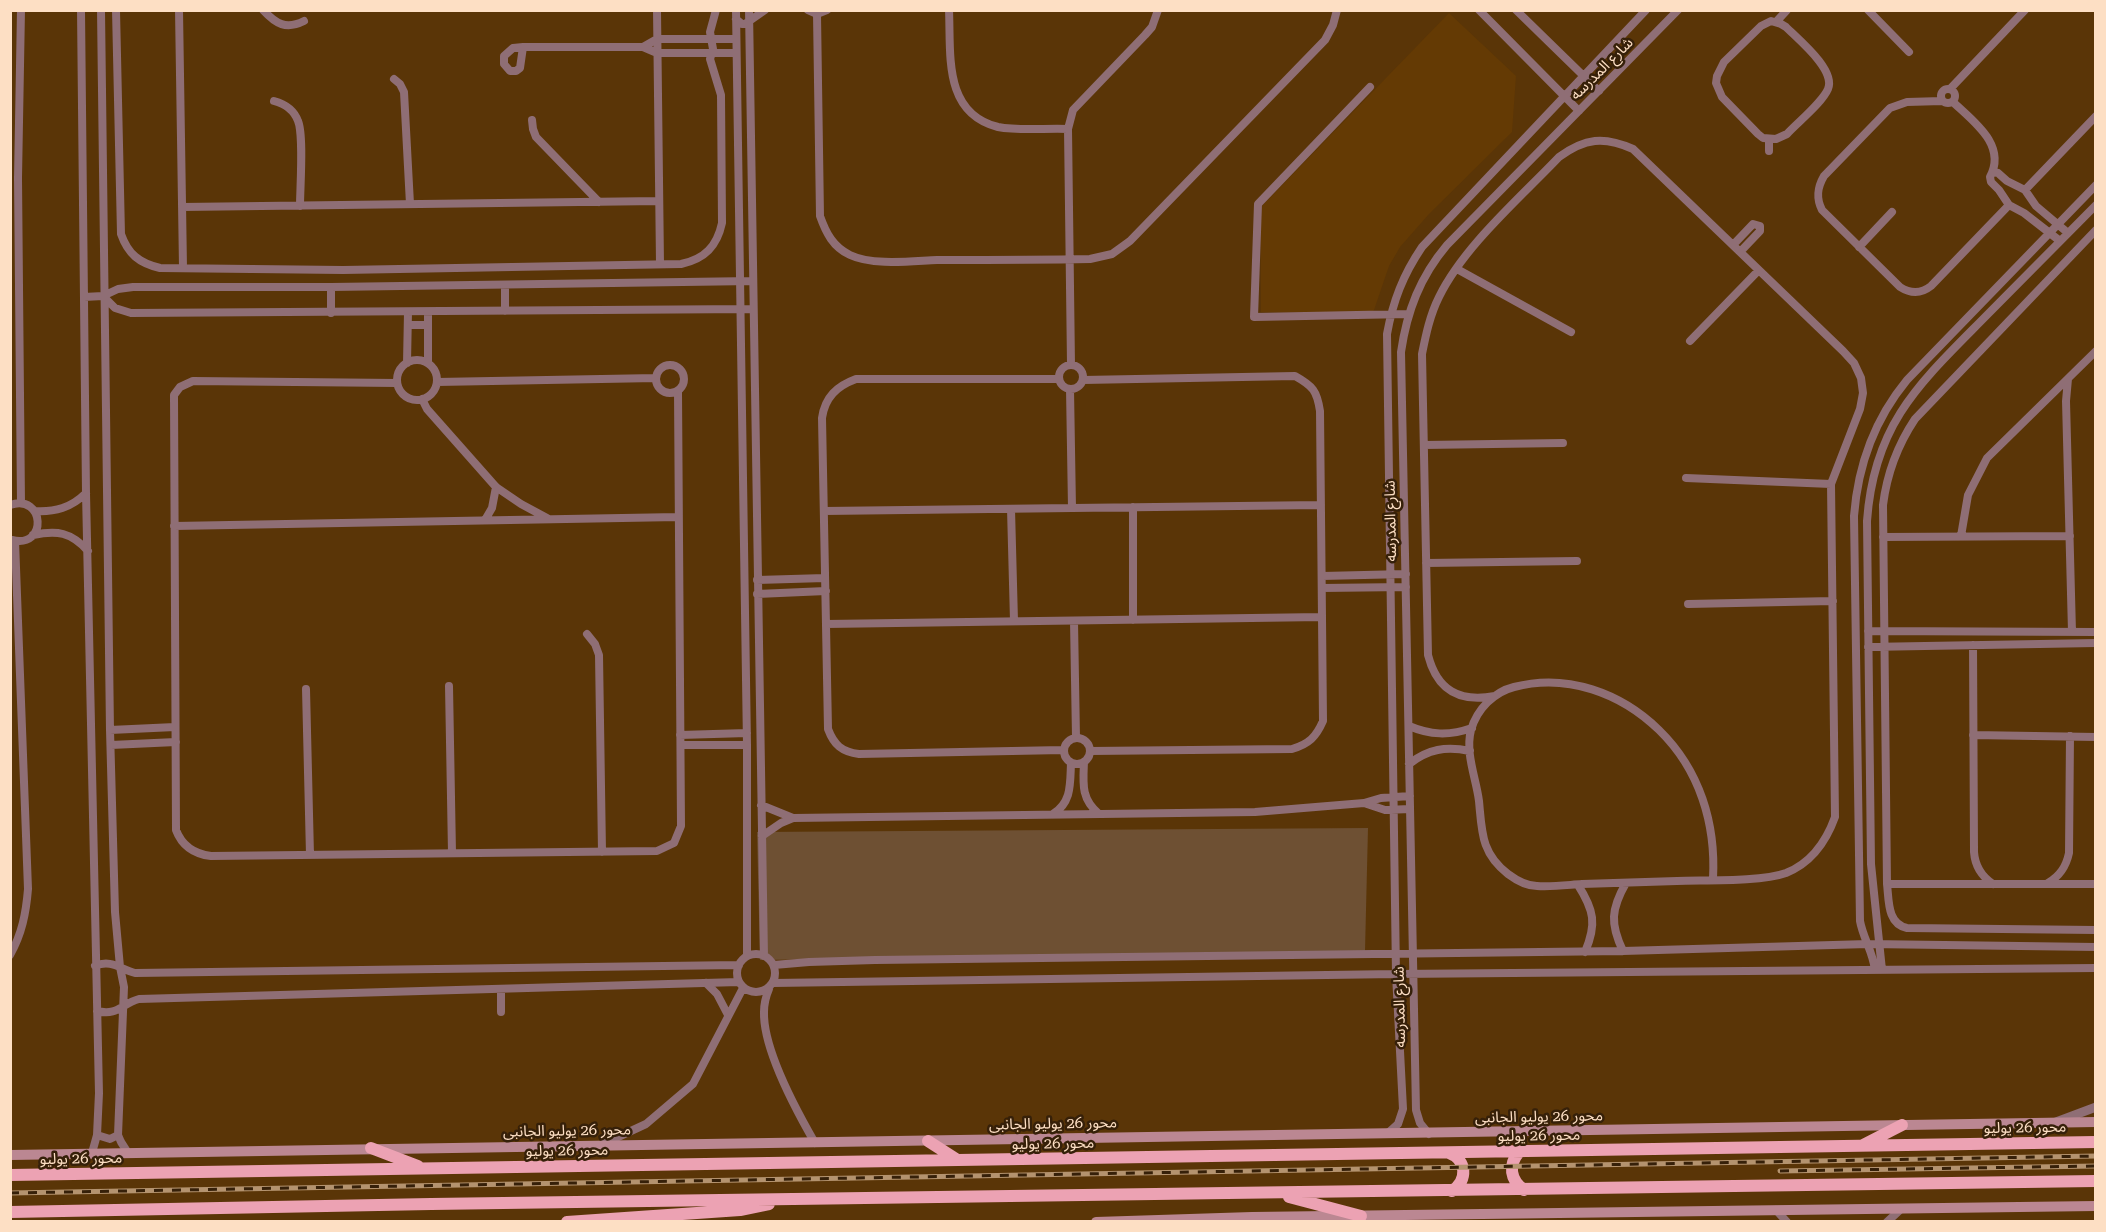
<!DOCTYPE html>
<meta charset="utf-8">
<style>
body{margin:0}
#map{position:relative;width:2106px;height:1232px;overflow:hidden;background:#5a3507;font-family:"Roboto Serif",serif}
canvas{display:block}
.frame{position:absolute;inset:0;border:12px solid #fddfc4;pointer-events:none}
</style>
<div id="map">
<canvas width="2106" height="1232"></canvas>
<div class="frame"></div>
</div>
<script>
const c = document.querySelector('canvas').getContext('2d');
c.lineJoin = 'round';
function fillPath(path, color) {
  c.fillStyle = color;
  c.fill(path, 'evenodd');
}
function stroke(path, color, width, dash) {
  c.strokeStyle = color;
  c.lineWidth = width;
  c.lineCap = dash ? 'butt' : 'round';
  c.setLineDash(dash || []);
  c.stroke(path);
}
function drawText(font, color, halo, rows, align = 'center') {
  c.font = font + ' "Roboto Serif","Noto Sans Arabic",serif';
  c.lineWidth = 5;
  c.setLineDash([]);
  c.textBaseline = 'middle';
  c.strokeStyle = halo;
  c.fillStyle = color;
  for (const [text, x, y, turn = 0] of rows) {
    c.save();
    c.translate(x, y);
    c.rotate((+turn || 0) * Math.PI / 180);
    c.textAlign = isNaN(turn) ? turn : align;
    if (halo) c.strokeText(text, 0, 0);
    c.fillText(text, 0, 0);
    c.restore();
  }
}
fillPath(new Path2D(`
 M1449 13 1516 76 1512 132 1429 214 1400 247 1389 266 1373 313 1261 312V207Z`), '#643a04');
fillPath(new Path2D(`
 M1368 828 1365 951 760 960 757 832Z`), '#6e5033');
stroke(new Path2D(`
 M81 10 86 493 99 1093 97 1135 92 1153
 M101 10 110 730 115 912 120 967 124 987 118 1135 121 1142 128 1153
 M116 10 121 234C128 254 139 263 160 268L343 270 681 264C705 259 717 246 722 223L721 95 710 59 713 49 710 32 716 10
 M179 10 183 268
 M263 10C276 24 286 30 304 21
 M657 10 660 264
 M736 10 747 745V956
 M749 10 764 956
 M808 10 817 14 827 10
 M949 10C951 55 943 113 998 127 1018 131 1047 128 1068 129
 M1479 10 1579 111
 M1516 10 1599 91
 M1868 10 1909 52
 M817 14 820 216C826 233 833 247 850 255 873 266 912 261 937 260 988 260 1039 260 1090 259L1112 254 1130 241 1325 40 1333 25 1337 10
 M736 19 742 24H745L765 10
 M1771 21 1781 24 1786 27C1799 40 1836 70 1828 89 1822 103 1798 122 1787 134L1776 139 1763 138 1758 134 1722 97 1716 83 1717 76 1724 62 1761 26Z
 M1776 22 1787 10
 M523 47 513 48 504 56V64L510 71H516L520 68 523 47H643L657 53H736
 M643 47 657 39H736
 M394 79 400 84 404 92 410 204
 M1370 87 1258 204 1254 317 1408 314
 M1941 96a7 7 0 1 1 14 0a7 7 0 1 1-14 0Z
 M1950 89 2025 10
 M274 101C285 104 294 110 298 121 304 135 300 188 300 206
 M1942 101 1907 102 1890 108 1824 176C1817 188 1816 198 1822 210L1900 287C1911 294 1921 294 1931 286L2009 205
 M1953 102C1974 122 2007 145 1990 177L1991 182 1999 190 2009 205 2024 213 2060 241
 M532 120 533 129 536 137 599 202
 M1769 151V139
 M1993 172 1998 173 2007 181 2025 190 2036 206 2068 233
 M2025 190 2096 116
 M182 207 659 201
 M2096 230 1915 419C1897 446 1887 473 1883 505L1887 884C1889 900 1887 924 1907 928L2096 930
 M1733 245 1753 224 1760 226V231L1740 252
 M1859 247 1892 212
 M1457 269 1571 332
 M505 285V311
 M331 287V313
 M103 296 115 308 131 313 753 309
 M84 297 103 296 118 289 133 287H331L753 281
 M428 312V363
 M408 325H428
 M1690 341 1759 270
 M397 380a20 20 0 1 1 40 0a20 20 0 1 1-40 0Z
 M407 363 408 312
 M656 379a14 14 0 1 1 28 0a14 14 0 1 1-28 0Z
 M1059 377a12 12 0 1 1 24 0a12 12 0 1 1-24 0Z
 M1071 365 1068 129 1073 110 1145 35 1152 27 1158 10
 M1058 379H856C837 386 825 397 822 418L828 729C834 745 842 752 859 754L1063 750
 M2068 379 2066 401 2072 632
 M1083 380 1295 376C1313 386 1317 391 1320 411L1323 721C1316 737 1309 744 1292 749L1090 751
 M437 382 656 378
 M397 383 193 381 180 387 174 395 176 830C182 846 194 854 211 856L657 851 674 843 681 826 678 392
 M1070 389 1072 508
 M422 399 427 409 496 487 521 504 547 518
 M1424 445 1563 443
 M1686 478 1831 484
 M21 503 18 178 21 10
 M10 505C45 493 48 549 12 540
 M1011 509 1014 621
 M35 511C55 512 71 508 86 493
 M824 511 1321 505
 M485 520 492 508 496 487
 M174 526 678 517
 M33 535C57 530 71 532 88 551
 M1961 536 1968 495 1987 458 2096 351
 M1883 537 2070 536
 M1426 563 1577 561
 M1322 576 1406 574
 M757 580 825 578
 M1322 588 1406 587
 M757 594 826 591
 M1688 604 1833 601
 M1133 620V507
 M1074 621 1076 738
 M826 624 1322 617
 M1868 631 2096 632
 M587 634 595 644 599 655 602 852
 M1973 645 1974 852C1975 866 1981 876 1993 884
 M1868 647 2096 643
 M449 686 452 853
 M306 689 310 855
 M1495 696C1459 703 1437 690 1428 655L1422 354C1426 334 1430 315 1439 297 1464 246 1520 198 1559 157 1585 138 1604 136 1633 149L1843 351 1854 363 1861 378 1863 393 1860 409 1831 484 1835 817C1826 842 1811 863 1786 873 1761 882 1706 880 1677 881 1646 882 1614 883 1582 884 1567 885 1552 887 1537 886 1527 886 1516 880 1508 874 1481 853 1482 832 1479 801 1476 778 1465 753 1471 730 1477 709 1494 692 1514 687 1567 673 1621 693 1659 730 1700 770 1716 824 1713 879
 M1409 726C1430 735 1449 736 1472 728
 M110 730 175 727
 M680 735 747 733
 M1973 735 2096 737
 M1064 751a13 13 0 1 1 26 0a13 13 0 1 1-26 0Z
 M111 745 176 742
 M681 745H747
 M1084 762C1083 784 1081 799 1099 814
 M1409 764C1428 749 1446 746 1470 751
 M1364 803 1385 810 1410 809
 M761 805 793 818
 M1053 814C1072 802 1070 784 1071 763
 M762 836 781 823 793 818 1255 812 1364 803 1381 798 1410 796
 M2048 883C2060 876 2066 867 2069 853L2070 736
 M1887 884H2096
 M1578 885C1594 910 1597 924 1585 952
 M1623 951C1610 924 1611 909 1626 883
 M737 973a19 19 0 1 1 38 0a19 19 0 1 1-38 0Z
 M10 955C22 934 26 913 28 889L15 541
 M774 965 809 962 875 960 1623 951 1868 944 2096 947
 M95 966C111 959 120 969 135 973L739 965
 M1875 970C1873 952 1863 938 1860 921L1854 516C1858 464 1874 420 1907 380L2096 185
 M1882 970 1871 864 1867 521C1874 422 1921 382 1987 315 2023 279 2059 242 2096 205
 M706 983 717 994 728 1015
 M773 983 1396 974 2096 968
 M769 989C766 996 764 1004 764 1012 763 1049 796 1110 815 1143
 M97 1011C118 1016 121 1004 139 999L739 982
 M501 1012V989
 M1388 1133 1398 1124 1403 1109 1396 974 1387 334C1393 301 1403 275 1422 247L1646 10
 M1429 1134 1420 1123 1416 1110 1401 352C1407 311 1420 277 1447 245L1678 10
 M97 1135 110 1139 118 1135
 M603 1144 646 1124 693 1084 743 988
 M1776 1210 1787 1222
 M1887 1222 1901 1209`), '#8f6e75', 8);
stroke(new Path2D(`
 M2056 1122 2096 1107`), '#8f6e75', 9);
stroke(new Path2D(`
 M10 1155 2096 1122
 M1096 1222 1252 1217 2096 1206`), '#bb8792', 10);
stroke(new Path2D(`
 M928 1141 956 1159
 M1863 1145 1902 1125
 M371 1148 418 1166
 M1519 1152C1508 1165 1510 1180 1524 1190
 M1449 1153C1467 1160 1468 1180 1452 1191
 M10 1175 2096 1142
 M1289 1197 1361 1216
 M10 1212 431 1204 2096 1181
 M567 1222 740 1210 769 1204`), '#eca2b3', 12);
const rail = new Path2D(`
 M1780 1171 2096 1166
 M10 1193 2096 1156`);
stroke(rail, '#b4936f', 5);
stroke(rail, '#362009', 3, [9]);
drawText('15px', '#fddfc4', '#362009', [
 ["شارع المدرسه",1602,69,-45],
 ["شارع المدرسه",1391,521,-91],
 ["شارع المدرسه",1400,1007,-91],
 ["محور 26 يوليو الجانبى",1539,1117,-1],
 ["محور 26 يوليو الجانبى",1053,1124,-1],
 ["محور 26 يوليو",2025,1128,-1],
 ["محور 26 يوليو الجانبى",567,1131,-1],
 ["محور 26 يوليو",1539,1136,-1],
 ["محور 26 يوليو",1053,1144,-1],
 ["محور 26 يوليو",567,1151,-1],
 ["محور 26 يوليو",81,1159,-1]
]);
</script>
